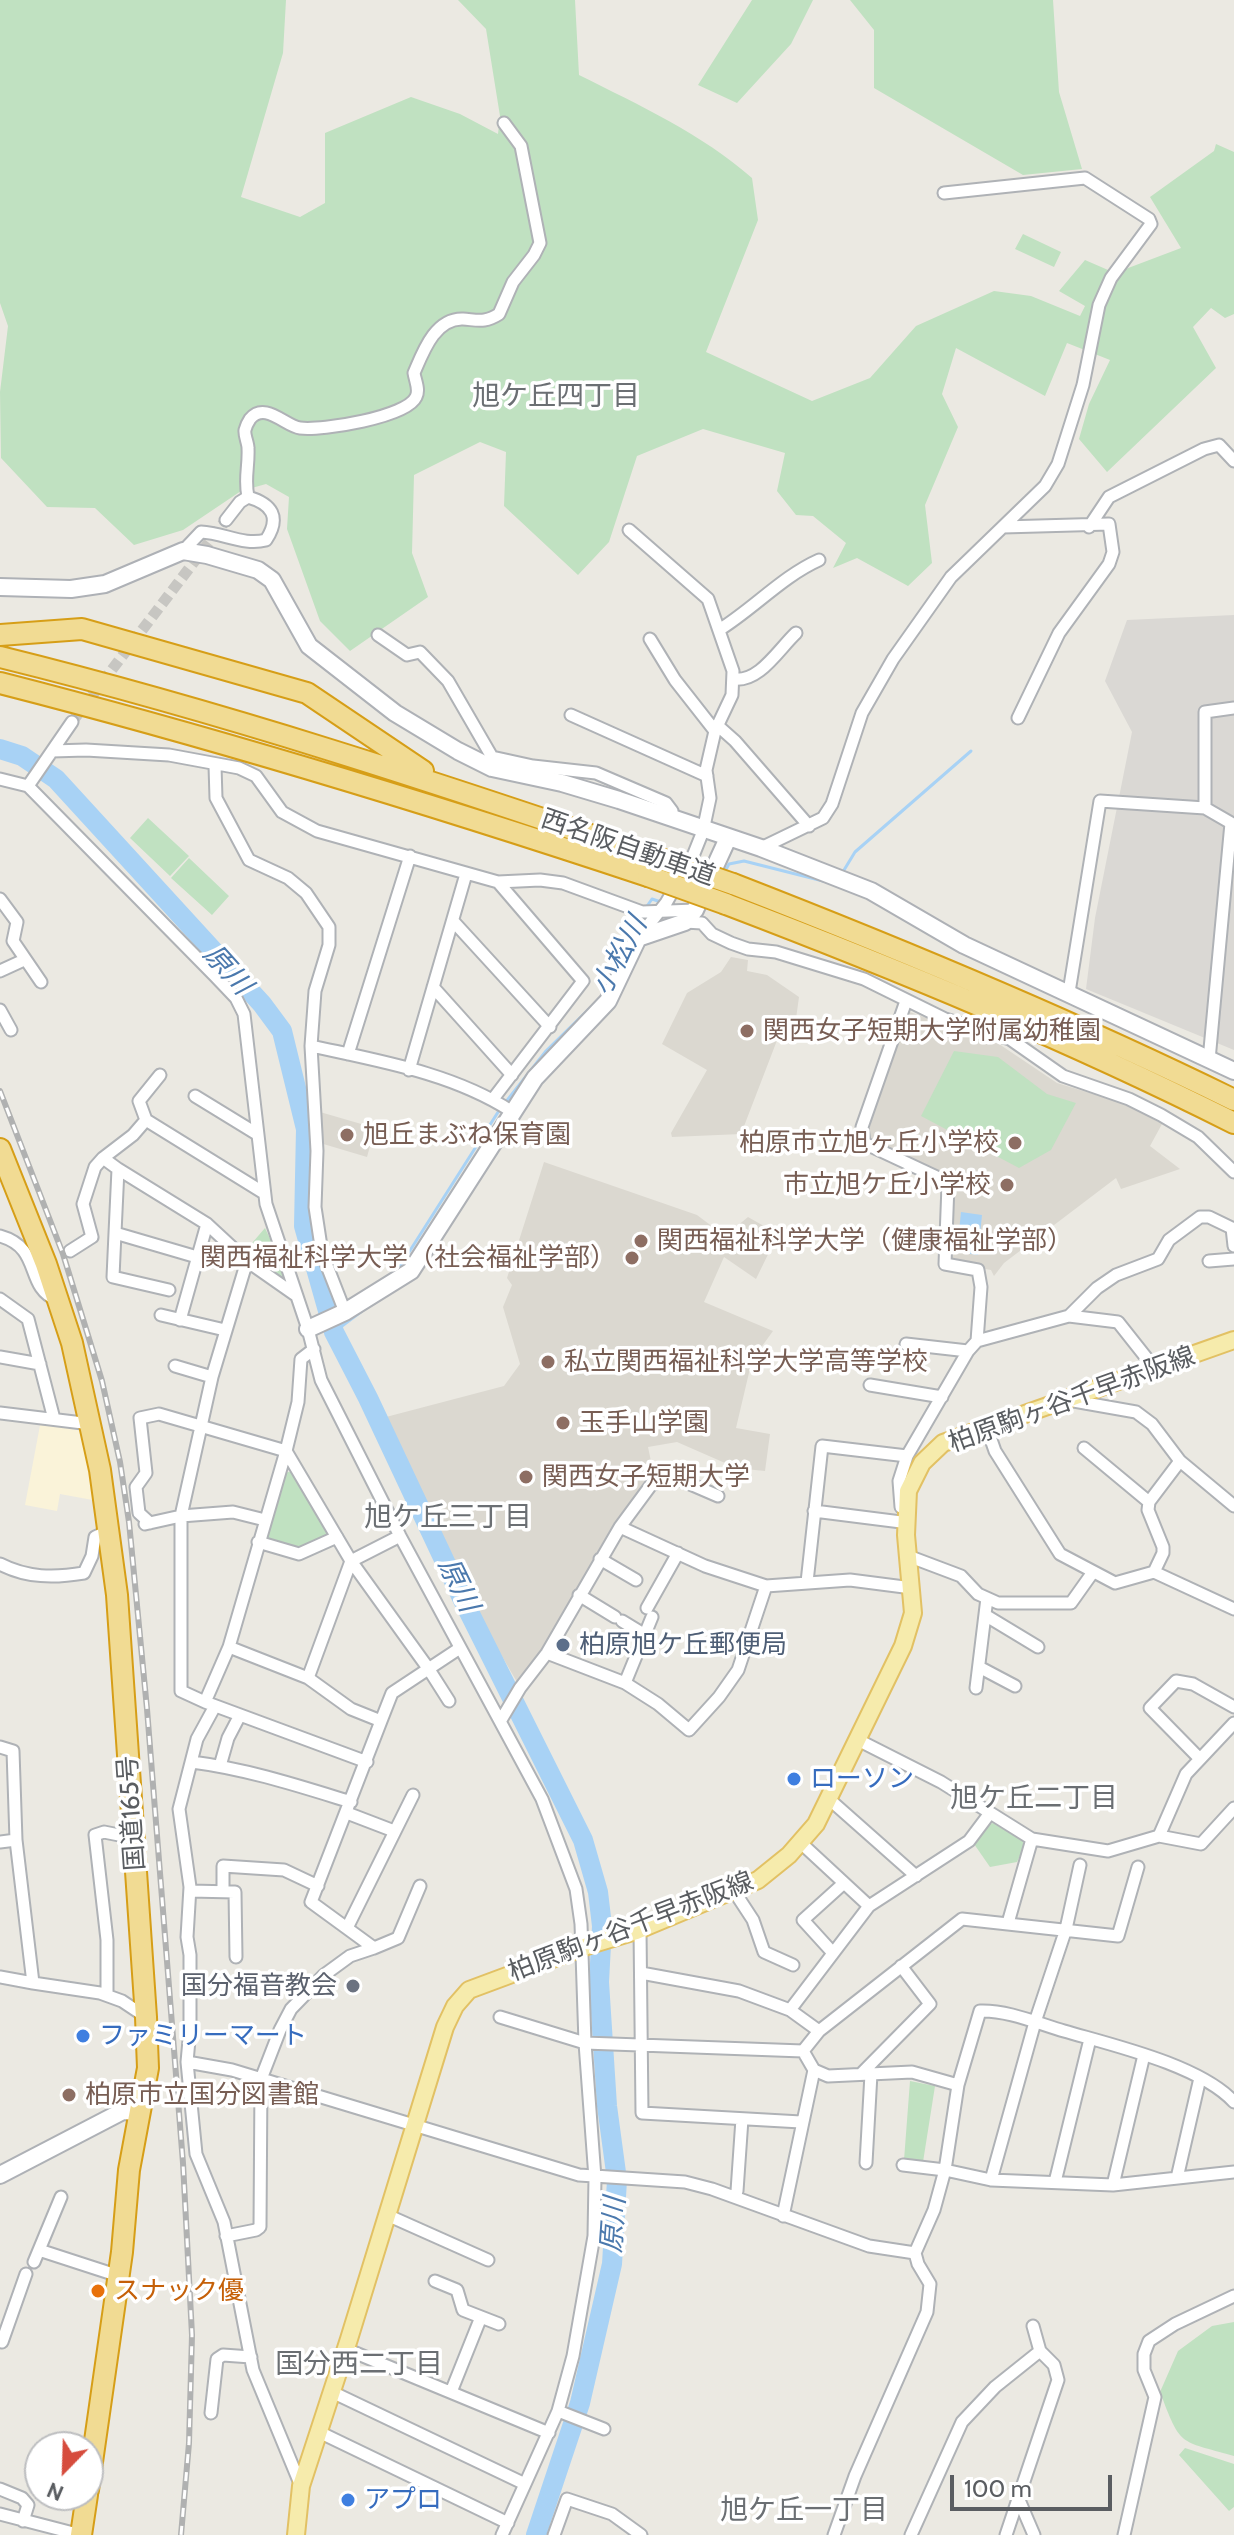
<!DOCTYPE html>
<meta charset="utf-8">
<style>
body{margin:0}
#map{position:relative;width:1234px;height:2535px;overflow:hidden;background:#ebe9e2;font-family:Cabin,sans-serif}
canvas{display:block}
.north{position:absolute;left:24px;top:2431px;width:80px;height:80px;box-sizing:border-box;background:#fff;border:2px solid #bdbec0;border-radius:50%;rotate:203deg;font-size:22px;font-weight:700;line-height:32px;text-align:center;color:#5a5d61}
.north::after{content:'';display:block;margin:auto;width:28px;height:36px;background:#d64c3d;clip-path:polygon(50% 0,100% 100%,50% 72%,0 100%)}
.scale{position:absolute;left:950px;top:2475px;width:162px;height:36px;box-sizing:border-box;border:4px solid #5a5d61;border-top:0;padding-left:10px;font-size:24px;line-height:28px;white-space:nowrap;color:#5a5d61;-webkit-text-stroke:6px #fff;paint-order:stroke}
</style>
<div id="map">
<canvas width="1234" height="2535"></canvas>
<div class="north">N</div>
<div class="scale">100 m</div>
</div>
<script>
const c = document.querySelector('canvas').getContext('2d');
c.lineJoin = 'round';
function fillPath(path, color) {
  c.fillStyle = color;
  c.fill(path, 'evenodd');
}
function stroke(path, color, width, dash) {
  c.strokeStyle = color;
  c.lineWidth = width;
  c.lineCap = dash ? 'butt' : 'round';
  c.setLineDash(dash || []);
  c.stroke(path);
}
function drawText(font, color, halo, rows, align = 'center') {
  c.font = font + ' Cabin,"Noto Sans JP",sans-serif';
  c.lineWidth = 7;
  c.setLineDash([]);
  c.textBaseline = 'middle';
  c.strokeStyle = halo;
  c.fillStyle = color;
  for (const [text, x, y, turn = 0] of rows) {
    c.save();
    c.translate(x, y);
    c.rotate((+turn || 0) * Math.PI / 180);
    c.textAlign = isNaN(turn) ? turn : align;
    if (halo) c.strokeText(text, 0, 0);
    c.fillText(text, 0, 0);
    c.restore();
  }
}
fillPath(new Path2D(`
 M41 1420 85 1426 98 1501 60 1494 57 1511 25 1505Z`), '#faf3d9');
fillPath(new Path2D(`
 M1234 615V1050L1086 989 1095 918 1132 732 1105 681 1127 620Z`), '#dad8d4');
fillPath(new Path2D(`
 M731 957 748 960 747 971 767 975 799 997 795 1026 781 1030 741 1134 672 1137 671 1133 707 1070 662 1044 687 993 721 972Z
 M907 1011 999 1044 1057 1083 1126 1104 1162 1124 1150 1146 1180 1169 1121 1189 1116 1178 1004 1263 994 1276 991 1270 954 1263 950 1255 954 1180 870 1139 869 1129Z
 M320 1112 375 1128 367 1157 320 1143Z
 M544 1162 697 1215 725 1236 748 1217 778 1234 756 1279 724 1257 704 1302 773 1331 752 1360 736 1428 770 1434 765 1471 726 1467 725 1463 677 1442 648 1447 654 1476 622 1520 537 1661 517 1682 465 1593 386 1417 504 1386 520 1364 503 1307 512 1285 507 1278Z`), '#dbd8d0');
fillPath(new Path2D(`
 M0 0H286L283 53 241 197 300 217 325 203V133L411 97 460 114 498 134 500 116 486 29 458 0H575L579 75C639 105 702 134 752 178L758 220 706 352 812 401 870 378 916 326 994 291 1031 296 1080 316 1085 306 1059 291 1085 260 1115 273 1181 248 1150 197 1214 151 1216 144 1234 152V314L1225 318 1211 308 1193 327 1216 368 1107 472 1079 439 1089 404 1110 360 1067 343 1045 396 956 348 942 394 958 427 925 505 932 563 908 586 857 558 833 568 846 543 813 516 796 515 777 491 785 453 703 429 637 456 609 542 578 575 504 506 506 452 480 442 414 475 412 553 428 597 350 651 320 621 287 529 289 497 266 484 241 491 183 530 134 545 95 508 47 507 1 458 0 392 8 326 0 303Z
 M752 0H813L791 44 737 103 698 85Z
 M850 0H1053L1059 92 1082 169 1023 175 874 88V30Z
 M1023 234 1061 252 1054 267 1015 249Z
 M148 818 189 856 170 876 130 838Z
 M189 858 229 896 212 915 171 878Z
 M954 1051 998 1057 1047 1094 1076 1103 1051 1150 1019 1168 921 1116Z
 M265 1228 289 1279 284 1282 246 1250Z
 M293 1471 329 1531 327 1535C299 1551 299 1549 267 1540L284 1473Z
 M993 1823 1023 1841 1024 1847 1017 1862 990 1867 974 1844 986 1825Z
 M910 2081 935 2086 923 2162 904 2160Z
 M1234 2322V2456C1178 2440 1181 2447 1160 2392L1178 2351 1212 2326Z
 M1185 2448 1234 2464V2507L1229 2511 1179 2455Z`), '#c0e1c1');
fillPath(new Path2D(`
 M961 1212 982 1215 978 1255 957 1252Z`), '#a8d2f5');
stroke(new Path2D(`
 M724 873 729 864 744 861 835 884
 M841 875 855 852 971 751
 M645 909 652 899 664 903
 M613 972 618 952 641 915
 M505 1103 546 1051 590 1008
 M397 1271 500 1109
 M334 1332 366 1308`), '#a8d2f5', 3);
stroke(new Path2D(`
 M0 749 22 756 56 779 262 1004 282 1031 306 1129 304 1226 334 1332 368 1398 462 1598 583 1840 598 1892 602 1926 599 1982 607 2106 617 2180 612 2264 580 2403 536 2535`), '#a8d2f5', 20);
stroke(new Path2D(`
 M72 722 226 520`), '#c7c6c2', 11, [11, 5.5]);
const street = new Path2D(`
 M248 497C244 478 249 467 248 448 248 443 244 435 245 430 246 426 248 422 250 419 265 401 285 426 300 428 322 431 407 417 416 397 420 390 415 380 414 373 423 352 435 318 463 319 478 320 485 323 499 314L513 282 534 255 540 243 521 146 504 123
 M226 520 240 502 248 497
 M1003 527 1109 524 1113 552 1109 564 1059 633 1018 718
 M1089 527 1109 497 1204 449 1219 445 1234 461
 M629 530 708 599 733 671 732 695 715 731 706 770 710 798 703 831 693 856 666 903 639 937
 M183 551 201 532C224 533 244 546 266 540 281 517 272 504 248 497
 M719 630C753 609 783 576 819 560
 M378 635 407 655 420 652 448 681 492 757 533 766 596 773 666 803 672 811 670 819
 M650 639 675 680 715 731
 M733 679C759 683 778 650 796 633
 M571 715 707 776
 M717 725 735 741 809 826
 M52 751 86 750 169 755 239 768 256 776 282 812 317 831 498 882 540 880 563 883 642 912 695 910
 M215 766 216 798 249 860 288 878 306 893 329 927V945L315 991 311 1046 317 1151 315 1207 322 1253 345 1312
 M0 779 28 786 215 976 236 998 244 1014 266 1204 308 1329 321 1380 400 1536 542 1799 576 1889 581 1924 585 2043 595 2178 594 2236 573 2356 558 2411 502 2535
 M28 786 72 722
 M1205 808V712L1234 708
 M761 848 823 818 832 804 862 713 893 659 951 577 1045 486 1058 464 1083 385 1099 305 1111 278 1151 224 1149 219 1085 178 944 193
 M0 899 17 922 13 941 41 982
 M453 921 550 1027
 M685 922 702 923 712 934 731 943 748 949 776 952 864 979 945 1019 1010 1039 1063 1076 1129 1099 1161 1115 1198 1137 1234 1172
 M0 971 24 960
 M433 987 512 1075
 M1069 992 1100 801 1205 808 1231 823 1209 1060
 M906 1001 862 1127 864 1143 943 1180 948 1185 945 1264 978 1270 981 1287 977 1341
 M0 1010 11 1030
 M311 1046C379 1061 452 1073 511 1111
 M348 1054 410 856
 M409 1070 466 874
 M195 1096 257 1134
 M493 1099 583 981 498 882
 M146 1120 139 1101 160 1075
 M118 1169 207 1224 247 1261 297 1296
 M1232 1228 1234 1246
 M115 1233 113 1277 169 1290
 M0 1236C43 1248 24 1287 57 1300
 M70 1251 92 1237 83 1204 95 1167 103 1158
 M197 1257 115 1233 118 1169 103 1158 133 1135 146 1120 264 1193
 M1209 1261 1234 1259
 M0 1299 28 1319 54 1419
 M161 1315 225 1330
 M1069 1316 1097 1288 1116 1275 1158 1259 1169 1240 1200 1217H1209L1234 1229
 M180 1320 207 1224
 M906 1344 968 1351
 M314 1349 301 1359 298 1402 286 1451 229 1647 205 1702 367 1762
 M0 1357 40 1364
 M175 1366 212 1377
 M870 1385 942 1397
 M1068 1400 1136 1412 1152 1424 1180 1461 1234 1506
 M0 1413 91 1424
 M987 1428 995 1451 1060 1554 1115 1583 1154 1572 1234 1609
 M1084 1448 1149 1502
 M901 1507 899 1481 907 1456 968 1351 977 1341 1069 1316 1118 1322 1156 1370
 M814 1511 901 1522
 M150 1523 139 1513 136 1487 146 1473 140 1418 159 1414 286 1451 351 1561 428 1668 449 1701
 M145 1524 181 1516 233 1512 265 1520
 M620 1527 705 1566 766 1586 850 1580 912 1588
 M258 1542 299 1554 337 1537
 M908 1556 961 1576 978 1594 998 1603H1071L1093 1572
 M600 1559 636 1580
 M0 1564C27 1578 54 1578 84 1573L92 1556 95 1537 108 1531
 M1154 1572 1163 1553V1547L1148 1510 1149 1502 1180 1461
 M807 1582 822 1446 907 1456
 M579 1595 615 1617
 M647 1608 678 1553
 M985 1615 1038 1647
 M622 1621 645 1635
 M229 1647 308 1678 351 1709 381 1721
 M547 1653 625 1683 658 1704 689 1730 719 1697 738 1670 766 1586
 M979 1667 1015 1686
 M308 1678 351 1561 400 1536
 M625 1683 652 1617
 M976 1688 987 1598
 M205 1702 181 1691V1516L212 1377 247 1261
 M215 1706 197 1739 179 1809 190 1887 187 1937 190 1955V2029L187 2062 196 2154 224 2222 253 2370 301 2486
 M501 1720 520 1688 547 1653 620 1527 651 1485 674 1477 718 1496
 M858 1740 941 1782 1032 1839 1108 1851 1159 1836 1201 1844 1234 1808
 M0 1747 13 1751 16 1840 33 1983 100 1993 122 2001 146 2017
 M1200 1759 1150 1708 1176 1681 1193 1684 1234 1707
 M192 1762C247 1769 299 1786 351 1802
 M220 1766 228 1738 240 1715
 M829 1799 916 1876
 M347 1813 394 1831
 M1159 1836 1186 1774 1234 1723
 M0 1842 16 1840
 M801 1843 869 1906
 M190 1891 235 1892 236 1957
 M223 1891V1866L284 1870 318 1886
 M734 1891 753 1920 764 1952 793 1965
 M1008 1923 1032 1839
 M347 1928 413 1795
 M640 1929 642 2113 801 2122
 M374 1948 398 1938 420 1886
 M833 1953 803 1920 844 1883
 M641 1973 739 1991 790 2010 819 2031
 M0 1977 33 1983
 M107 1995V1940L95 1835 104 1832 134 1838
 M790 2010 869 1906 969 1841 990 1813
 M500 2017 585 2043 803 2051
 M803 2051 819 2031 962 1919 1118 1936 1138 1867
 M803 2051 814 2070 828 2076 912 2072 958 2085
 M187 2062 232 2070 579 2175 685 2182 712 2189 869 2246 915 2253
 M861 2074 930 2004 901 1966
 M866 2163 871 2074
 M903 2165 945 2170 991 2180 1113 2185 1234 2172
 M1177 2178 1200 2078
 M991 2180 1035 2022 1066 1929 1080 1865
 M1055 2182 1090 2039
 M1113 2185 1144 2055
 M737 2191 742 2119
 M387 2215 488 2260
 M783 2216 814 2070
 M226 2236 256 2230 260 2227 261 2079 280 2030 291 2009 324 1975 350 1956 374 1948 311 1902 381 1721 392 1693 460 1648
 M39 2250 119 2276
 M34 2262 61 2197
 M435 2281 457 2290 463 2310 499 2324
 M2 2342 26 2274
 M346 2349 549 2433
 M332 2392 525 2484
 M451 2392 481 2317
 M558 2411 604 2429
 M211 2413 217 2359 223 2355 251 2357
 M319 2432 508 2523
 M0 2489 22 2498 28 2505 23 2521
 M1019 2500 1034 2535
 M0 2514 81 2535
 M554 2535 567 2499 612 2514 641 2535
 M834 2535 855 2476 927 2312 930 2284 918 2264 915 2253 934 2210 945 2170 958 2085 980 2011C1007 2010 1037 2023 1064 2031 1112 2045 1200 2065 1234 2102
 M911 2535 962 2422 995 2387 1040 2351
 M1006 2535 1058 2380 1054 2365 1040 2351 1033 2326
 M1124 2535 1155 2397 1144 2370V2354L1149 2341 1175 2324 1234 2296`);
const secondary = new Path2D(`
 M0 587 71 589 105 584 183 551 207 555 258 570 272 580 309 646 395 713 458 751 492 768 562 783 619 800 761 848 871 891 964 945 1234 1071
 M308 1329 345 1312 411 1271 535 1078 608 1001 638 938 685 922 695 910 728 838
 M0 2175 123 2111 139 2112`);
const primary = new Path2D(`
 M296 2535 301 2486 349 2339 445 2027 455 2006 469 1990 590 1945 636 1931 758 1880 789 1855 816 1824 903 1646 913 1613 906 1535 908 1491 922 1463 943 1443 1234 1340`);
const highway = new Path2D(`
 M0 635 82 629 307 693 423 771
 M0 657C223 712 438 783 655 857
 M0 683C219 739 434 805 648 876
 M733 884C903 950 1071 1020 1234 1100
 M726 904C899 970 1069 1040 1234 1123
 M0 1149 46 1264 72 1343 100 1470 117 1595 146 2017 148 2068 129 2170 122 2252 88 2490
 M81 2535 87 2495`);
stroke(street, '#afb2b6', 15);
stroke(secondary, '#aeb1b6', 20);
stroke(primary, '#e2c164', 20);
stroke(highway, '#d69e17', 24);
stroke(street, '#fff', 11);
stroke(secondary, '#fff', 16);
stroke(primary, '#f6ebac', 16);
stroke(highway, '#f1db93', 20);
const rail = new Path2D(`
 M0 1091 63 1254 102 1381 120 1462 129 1522 147 1709 183 2163 192 2335 189 2443 181 2535`);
stroke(rail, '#b0b1b1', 6);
stroke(rail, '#fff', 3, [9]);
const highwayBridge = new Path2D(`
 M655 857 733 884
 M648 876 726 904`);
stroke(highwayBridge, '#d69e17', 24, []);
stroke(highwayBridge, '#f1db93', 20);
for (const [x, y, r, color] of [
 [747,1031,8,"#8d6e63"],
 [347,1135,8,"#8d6e63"],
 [1015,1143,8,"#8d6e63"],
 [1007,1185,8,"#8d6e63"],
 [641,1241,8,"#8d6e63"],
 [632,1258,8,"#8d6e63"],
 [548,1362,8,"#8d6e63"],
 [563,1423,8,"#8d6e63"],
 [526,1477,8,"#8d6e63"],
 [563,1645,8,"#5c6f8a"],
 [794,1779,8,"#3f7fe0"],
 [353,1986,8,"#6b7280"],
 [83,2036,8,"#3f7fe0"],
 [69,2095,8,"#8d6e63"],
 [98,2291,8,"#e8710a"],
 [348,2500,8,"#3f7fe0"]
]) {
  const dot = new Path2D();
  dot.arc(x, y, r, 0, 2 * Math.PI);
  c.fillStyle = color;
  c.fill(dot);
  stroke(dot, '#fff', 3);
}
drawText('26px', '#5a5d61', '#fff', [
 ["西名阪自動車道",628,848,19],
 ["柏原駒ヶ谷千早赤阪線",1072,1400,-20],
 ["国道165号",132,1813,-94],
 ["柏原駒ヶ谷千早赤阪線",631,1927,-21]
]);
drawText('26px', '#785e54', '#fff', [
 ["関西女子短期大学附属幼稚園",763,1031],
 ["旭丘まぶね保育園",363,1135],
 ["柏原市立旭ヶ丘小学校",999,1143,"right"],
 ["市立旭ケ丘小学校",991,1185,"right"],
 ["関西福祉科学大学（健康福祉学部）",657,1241],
 ["関西福祉科学大学（社会福祉学部）",616,1258,"right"],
 ["私立関西福祉科学大学高等学校",564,1362],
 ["玉手山学園",579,1423],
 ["関西女子短期大学",542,1477],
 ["柏原市立国分図書館",85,2095]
], 'left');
drawText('26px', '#4e5e75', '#fff', [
 ["柏原旭ケ丘郵便局",579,1645]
], 'left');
drawText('26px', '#366cbe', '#fff', [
 ["ローソン",810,1779],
 ["ファミリーマート",99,2036],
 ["アプロ",364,2500]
], 'left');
drawText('26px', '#5b616d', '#fff', [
 ["国分福音教会",337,1986]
], 'right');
drawText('26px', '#c56008', '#fff', [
 ["スナック優",114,2291]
], 'left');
drawText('28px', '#6b6f73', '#fff', [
 ["旭ケ丘四丁目",556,397],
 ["旭ケ丘三丁目",448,1518],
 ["旭ケ丘二丁目",1034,1799],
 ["国分西二丁目",359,2365],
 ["旭ケ丘一丁目",804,2511]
]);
drawText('italic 28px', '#4b79ad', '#fff', [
 ["小松川",620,956,-62],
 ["原川",227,970,48],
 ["原川",458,1585,64],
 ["原川",614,2225,-86]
]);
</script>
